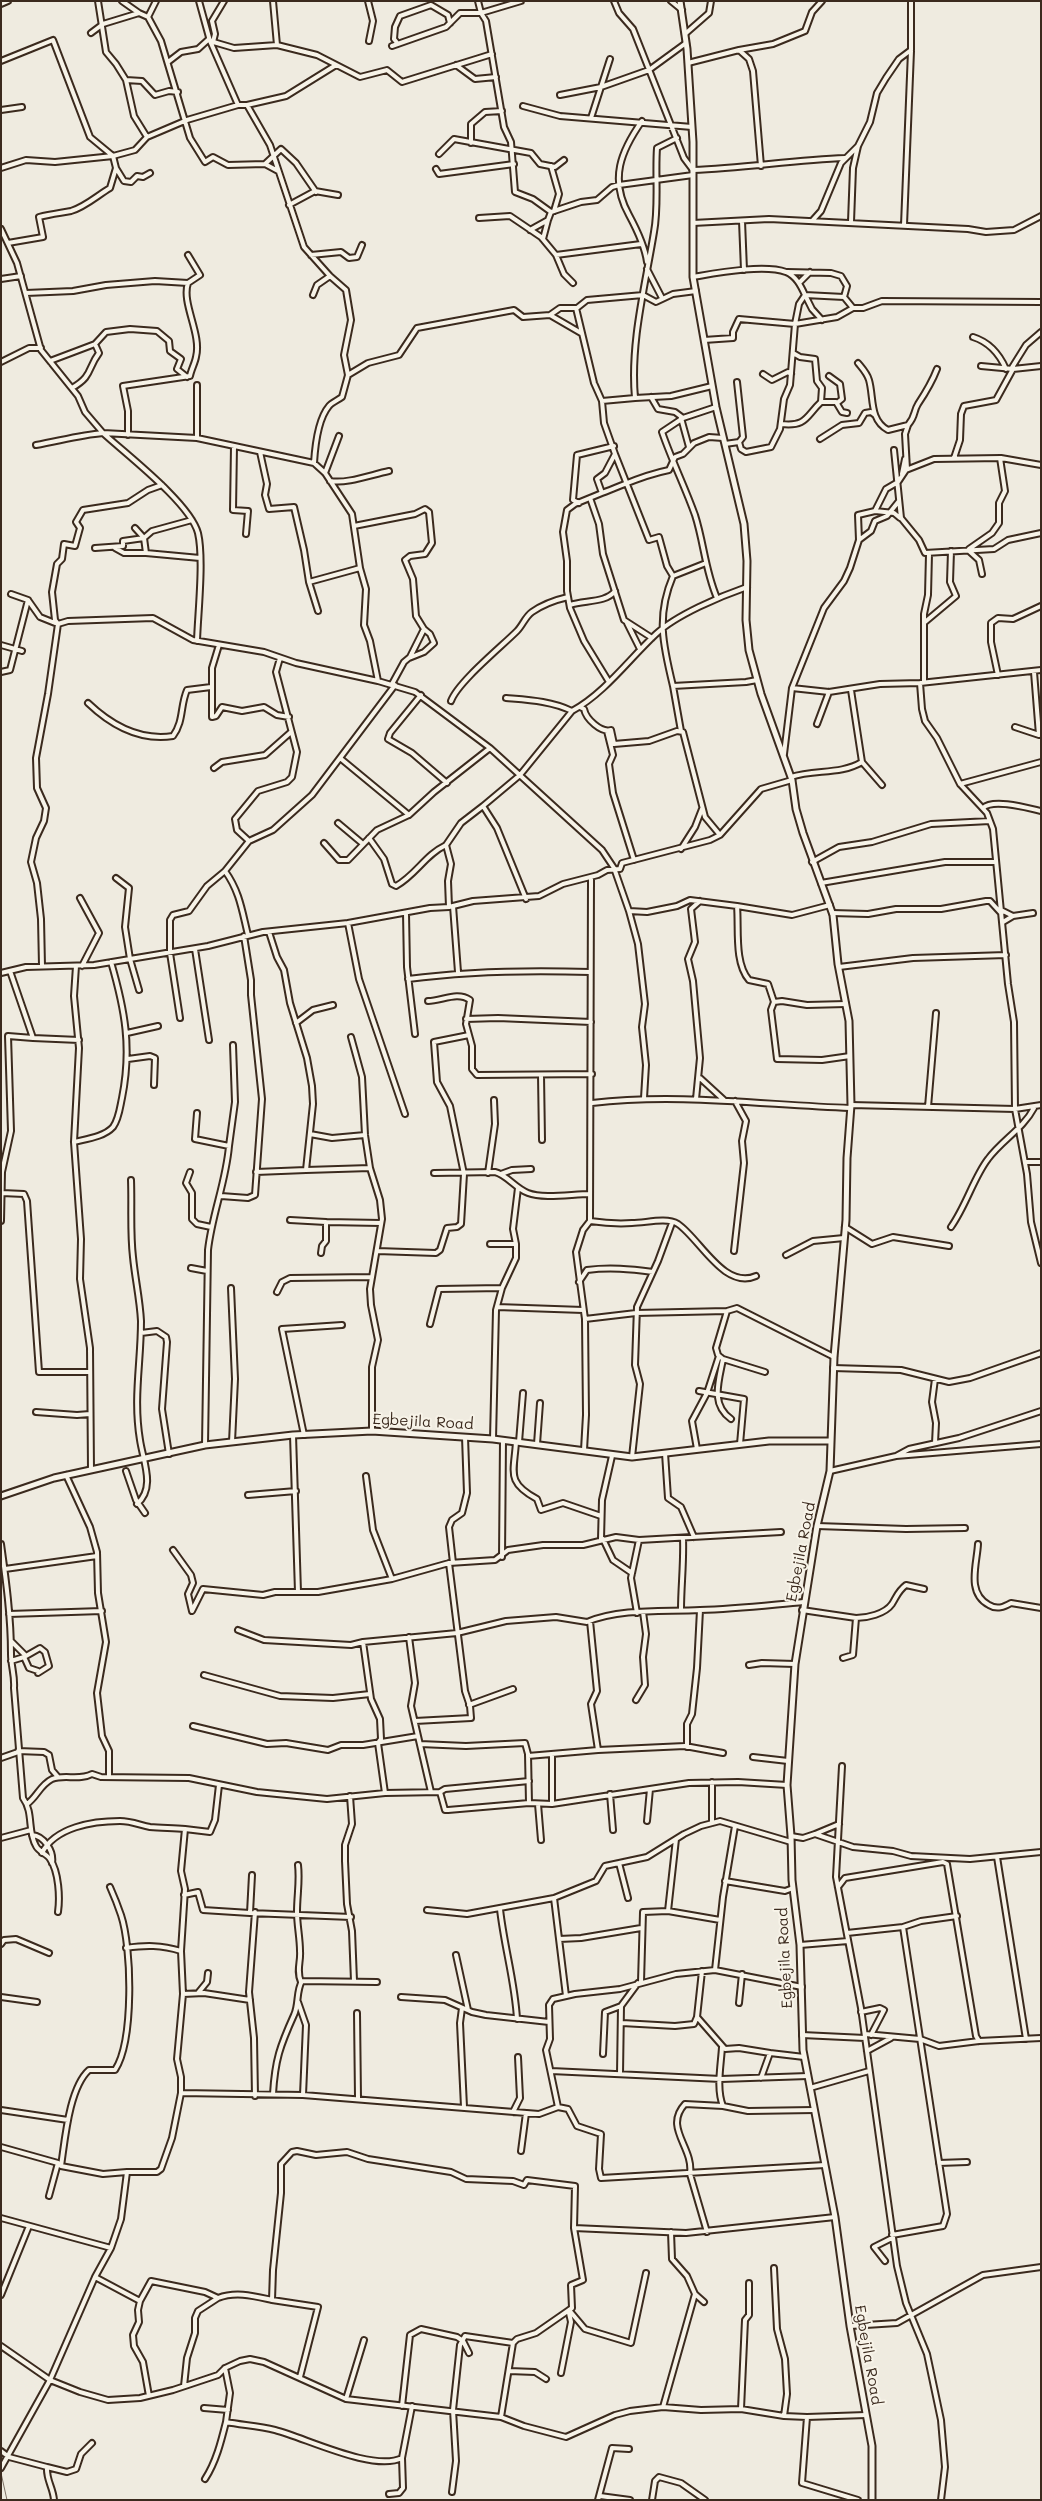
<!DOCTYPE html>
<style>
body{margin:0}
#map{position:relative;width:1042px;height:2501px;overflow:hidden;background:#efebe0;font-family:Mali,sans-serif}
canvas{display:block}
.frame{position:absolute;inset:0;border:2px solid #3b2a1e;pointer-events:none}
</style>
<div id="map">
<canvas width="1042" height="2501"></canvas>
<div class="frame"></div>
</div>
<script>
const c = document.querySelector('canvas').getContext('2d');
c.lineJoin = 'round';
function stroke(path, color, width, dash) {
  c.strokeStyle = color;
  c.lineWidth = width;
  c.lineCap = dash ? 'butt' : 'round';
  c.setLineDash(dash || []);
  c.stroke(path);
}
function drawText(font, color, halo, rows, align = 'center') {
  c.font = font + ' Mali,sans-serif';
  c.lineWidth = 4;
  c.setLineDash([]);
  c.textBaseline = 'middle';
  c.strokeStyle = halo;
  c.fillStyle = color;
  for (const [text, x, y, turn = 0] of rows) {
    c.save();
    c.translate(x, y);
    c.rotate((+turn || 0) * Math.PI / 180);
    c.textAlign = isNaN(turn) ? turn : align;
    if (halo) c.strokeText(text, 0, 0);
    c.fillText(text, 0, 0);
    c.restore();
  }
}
stroke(new Path2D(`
 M1 2473 7 2500`), '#7e7266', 1);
const minor = new Path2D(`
 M98 1 106 52 116 64 126 80 134 116 147 137
 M122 1 139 13
 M199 1 210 41
 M273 1 277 45
 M368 1 373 21 369 41
 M478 1 481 13 486 21 504 127 511 142 515 192 533 199 551 212 581 202 597 200 612 187 619 185 693 175
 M614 1 619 13 633 29 684 158 693 170C744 168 794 160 845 158
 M671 1 682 10
 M1 4 8 1
 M148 17 156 1
 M91 33 103 24 139 13 148 17 161 41 190 138 205 162 213 157 228 165 265 164 278 171
 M685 34 709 13 711 1
 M213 42 215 34 212 21 224 1
 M398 44 394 39 395 27 400 16 431 5 448 15 450 23
 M392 46 446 27 460 13H481L521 1
 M739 50 773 44 805 31 812 12 822 1
 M1 61 53 40 90 137 113 156 116 168 124 181 131 182 137 176 143 177 150 173
 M168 62 181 52 198 49 209 39
 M688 63 739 50 749 59 753 71 761 166
 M456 65 475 79 496 77
 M126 80 142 81 155 95 169 91 178 92
 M560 95 601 87 649 70 686 43
 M238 105 210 41 234 48 277 45 317 55 360 77 387 70 402 82 492 54
 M247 105 286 96 336 65
 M523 106 560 116 692 127
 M1 110 22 107
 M591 118 610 59
 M642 121C621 151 609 179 629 215 636 228 645 247 647 262
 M471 143V124L485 112 502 111
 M439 154 454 139 531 153 540 164 555 167 564 160
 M265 164 281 149 296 163 316 192
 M551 166 559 194 554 211
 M1 168 26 160 55 162 113 156 135 150 147 137 187 120 238 105H247L270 145 304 247 330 276 346 290 351 320 344 355 348 375 342 397C338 400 331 403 329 406 318 419 315 447 314 463
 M436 169 439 174 514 164
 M289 205 315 191 338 195
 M479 218 510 216 541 237 556 255 564 274 573 283
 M742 221 744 270
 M812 221 821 211 841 163 858 146
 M851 222 853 168 858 146 870 122 877 93 886 78 899 59 911 50V1
 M693 223 769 219 968 229 986 232 1014 230 1041 216
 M904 225 911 51
 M1 229 17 263 41 350 78 396 85 412 103 433 197 438 314 463 325 473 352 514 360 568 366 589 364 625 370 641 378 681
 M530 230 548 220 551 212
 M543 239 548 220
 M8 243 43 237 39 217C50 214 60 213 71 211 85 207 98 195 110 188L116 168
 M311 255 341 252 349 258 357 257 362 245
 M556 255 641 244
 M647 269 662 298
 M787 272 831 273 841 276 847 286 844 297
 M693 277C717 273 764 264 786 272 796 276 801 286 805 295L844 297 853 308H863L882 301 1041 302
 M1 279 21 276
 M799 283 810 272
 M26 293 73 291 106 285 155 281 188 283 200 275 188 255
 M313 295 317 285 330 276
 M805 295 799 304 795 324 837 317 853 308
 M805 295 812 309 822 320
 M576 308 594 383 602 401
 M550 315 581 333
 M973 337C989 342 999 353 1006 369
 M704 340 733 338V332L739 319 795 324 790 385 784 399 780 429 771 447 746 452 741 449 739 442 725 444
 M793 353 800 357 815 359 817 381 822 388 821 402
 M50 361 95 344 106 332 130 329 157 331 169 341 170 351 181 359 177 369 187 377
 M1 362 29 348H41
 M858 363C862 368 867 373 869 380 874 397 869 420 888 430L908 425 905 434 907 469
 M1011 369 1026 345 1041 332
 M1013 369 1041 366
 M763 374 772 380 788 372 791 374
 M348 375 368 363 399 355 417 328 514 310 523 317 550 315 560 308H577L587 300 643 295 656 302 673 294 696 291
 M829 376 840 384 842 399 837 403
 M737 382 743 437 739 442
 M197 385V438
 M72 388C93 376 87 369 99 353L95 344
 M651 397 658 409 675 412 683 418 716 407
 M635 398 671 396 712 386
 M681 418 689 447
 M680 420 662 432C672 461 685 487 695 515 704 543 705 570 717 598
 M781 424C807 427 806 416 821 402H836L842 412 847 413
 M908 425C916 416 913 412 918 404 926 392 932 382 937 369
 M128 435V411L123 386 190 376C191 370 195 363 196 357 202 334 181 303 188 283
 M820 439 842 425 859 423 865 413 871 412 875 415
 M36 445C59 441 80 435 103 433 127 455 190 503 198 533 204 559 198 612 197 641
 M234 446 233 510 248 511 246 534
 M894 450 901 518 919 540 925 553 994 549 1008 540 1041 533
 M260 452 267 484 265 495 269 509 294 507 304 550 309 582
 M615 454 649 540 659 537 667 566 673 576 706 563
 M954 458 960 440 961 414 964 406 996 400 1013 369 981 366
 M325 473 339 436
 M902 474 905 459
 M330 481C347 484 370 475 389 471
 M602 493C626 484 643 475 669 470L675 457 683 454 694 443 709 437 723 438
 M590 498 599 524 603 554 624 620 652 638
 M579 503 573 500 577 455 614 446
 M875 511 894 513 900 518
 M354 526 415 514 425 509 429 512 432 543 425 554 410 556 405 560 413 579 416 616 424 629 410 657 404 662 392 684
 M135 528 144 538 146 553 200 558
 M859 540 871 531 875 521 887 516 899 501
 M95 548 123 546V541L144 538 152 531 192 520
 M115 548 124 553H146
 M969 549 992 533 999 523V503L1005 491 1000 458
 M968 550 979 560 982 574
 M673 576C656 616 663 645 673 686L746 682 757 680
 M11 594 28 600 40 617 55 623
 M570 605C584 600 606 603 615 591
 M318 611 309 582 360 568
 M925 622 956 596 950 582 951 551
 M627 623 640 649
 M58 624 55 620 52 592 57 564 62 559 64 544 75 546 80 528 76 522 83 510 128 503 148 490 162 485
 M1 645 22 651
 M219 645 212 668V717L216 716 222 707 242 711 264 707 277 715 289 717
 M409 658 424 652 434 643 430 634 424 629
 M1 672 10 670 28 600
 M998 675 991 642V623L998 618 1013 619 1041 606
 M924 681V614L928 595 929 554
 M609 682 584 641 570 608 567 591V561L563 532 567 510 575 504 602 493 597 479 605 473 615 454 604 423 602 401 635 398C630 343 645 287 654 232 659 206 655 175 657 148L677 138
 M920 683 922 709 925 721 937 738 960 784 987 813 993 829 1008 984 1014 1022 1015 1109 1027 1174 1031 1222 1041 1263
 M673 686 681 731
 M792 688 824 608 844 581 850 568 859 540 858 515 875 511 886 489 898 482 906 470 934 459 1001 458 1041 465
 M421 695 390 733 388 739 412 753 447 783
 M506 698C529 700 551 701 572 711 605 693 629 659 656 634 676 615 721 596 747 587
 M451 701C458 682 501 647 517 631 523 625 525 617 532 612 542 605 555 600 568 597
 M88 703C111 725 140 741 173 736 184 721 180 706 187 690L211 687
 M580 707 584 709C586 719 601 733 611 730L614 744 649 741 677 731 683 732 705 817 720 835
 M817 724 829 692
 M1015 727 1039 735 1034 672
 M607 731 613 755 609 764 613 793 634 860
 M784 754 792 688 829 692 880 684 920 683 1041 670
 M340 758 409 815 434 792 490 748
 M862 762 882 785
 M214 768 222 762 265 755 291 732
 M791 777C815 769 840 775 862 762L851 690
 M960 784 1041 762
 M983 808C993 798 1028 808 1041 811
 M338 823 363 844
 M369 838 384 859 392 884 396 886C416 875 425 855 446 845
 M249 841 237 830 235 819 258 791 287 782 292 777 297 752 276 672 280 658
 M324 843 339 860H348L377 830 409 815
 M681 849 695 827 702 809
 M812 862 839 847 872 842 931 824 990 821
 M225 871C240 892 242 911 248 935
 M116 878 129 888 125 927 130 959 139 990
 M821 883 945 862H996
 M80 898 99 933 82 966
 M526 899 497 828 483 806 520 775 572 711
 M453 906 458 972
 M737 906 792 915 830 905
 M449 907 448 881 451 864 446 845 461 823 483 806
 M1001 910 1013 916
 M629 911 638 944 645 1004 642 1027 646 1065 644 1098
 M406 913 407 967 415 1034
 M832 913 868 914 896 909H941L986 901H990L1001 913
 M1003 922 1013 916 1033 913
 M348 923 359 979 405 1114
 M269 932 277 957 284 970 290 1003 307 1058 312 1086 313 1104 306 1170 370 1168 380 1200 382 1219 370 1289 371 1305 378 1340 372 1367V1431
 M195 949 209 1040
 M42 966 41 919 37 883 31 862 36 838 44 821 46 808 37 788 36 758 48 694 58 624 68 621 153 618 193 640 264 652 296 663 378 681 415 692 490 748 602 850 614 868 629 911 647 912 677 906 690 900 737 906C739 928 734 963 749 980L768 984 774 1002
 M76 966 74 996 79 1048 74 1142 81 1239 80 1279 90 1348 91 1470
 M839 967 913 958 1006 955
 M1 973 26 967 94 965 208 946 263 932 348 923 430 908 449 907 473 901 539 896 563 884 598 875 607 870 620 869 622 863 710 840 720 835 761 789 792 780
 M408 979C469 971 529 970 590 972
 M428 1001C442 1001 457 991 470 1000L466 1024 472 1046V1069L477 1075 592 1074
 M774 1002 771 1010 777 1059 822 1060 850 1056
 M774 1002 782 1001 807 1005 846 1004
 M180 1018 170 953V920L173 915 189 911 207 886 225 871 249 841 273 830 312 795 395 685
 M466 1019 498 1018 591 1022
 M296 1023 313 1010 333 1005
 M127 1033 158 1026
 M351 1037 362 1077 365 1135 370 1168
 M33 1038 79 1040
 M128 1059 150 1056 155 1058 154 1085
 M541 1075 542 1140
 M700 1078 724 1100
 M696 1099 700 1058 693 981 688 959 695 942 691 909 700 901
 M592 1103C678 1093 764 1105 850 1108
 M851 1105 1015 1109 1041 1105
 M928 1107 936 1013
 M197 1113 195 1139 229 1146C226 1182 212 1214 208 1250L205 1445
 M310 1134 332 1138 365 1135
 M74 1142C86 1139 104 1137 113 1127 119 1119 120 1107 122 1098 132 1048 125 1010 111 962
 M229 1146 235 1102 233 1045
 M1025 1162H1041
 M190 1172 186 1183 192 1193V1219L197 1224 211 1227
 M256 1172 306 1170
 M434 1173 495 1172C507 1175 515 1188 528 1193 543 1199 572 1194 590 1194
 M488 1173 495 1124 494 1100
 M501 1174 512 1170 531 1169
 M131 1180C132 1206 130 1232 133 1257 135 1278 140 1300 141 1321 141 1363 133 1398 140 1440 143 1461 156 1488 137 1504
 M2 1193 24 1194 27 1201 39 1372H90
 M221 1196 248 1198 255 1195 262 1099 251 995V980L244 936
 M290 1220 326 1222
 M1 1221 2 1172 11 1131 8 1036 33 1038 10 971
 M590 1221C604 1223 618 1224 632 1223 646 1223 666 1217 678 1224 700 1239 724 1290 756 1276
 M845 1227 872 1244 893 1237 949 1246
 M951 1227C966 1206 974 1177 988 1159 1002 1140 1023 1129 1034 1108
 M490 1244H516L513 1229 518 1188
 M377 1251 436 1253 440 1250 447 1228 457 1227 461 1224 464 1174 450 1106 437 1082 434 1042 469 1035
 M734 1251 744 1163 742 1141 746 1121 735 1101
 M321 1253 322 1246 326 1241V1222L381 1223
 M786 1255 813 1241 844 1238
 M191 1268 207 1271
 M579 1282 587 1270C610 1267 630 1269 653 1272
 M231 1288 235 1379 232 1442
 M277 1292 282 1282 290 1278 372 1277
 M497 1307 583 1310
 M727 1311 716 1348 718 1355 723 1359 765 1372
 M585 1319 636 1313 727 1311 737 1308 834 1357
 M430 1324 439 1289 502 1288 516 1258V1244
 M141 1333 157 1331 166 1337 167 1342 162 1409 169 1454
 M723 1359C719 1381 710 1404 731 1419
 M833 1368 901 1370 949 1382 970 1378 1041 1353
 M935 1379 932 1402 936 1423 935 1443
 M699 1391 744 1399 740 1444
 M36 1412 77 1415 90 1414
 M293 1435 298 1592
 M304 1435 282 1329 342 1325
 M493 1439 496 1310 502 1288
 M516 1442C514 1473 506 1482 537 1499L541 1510 563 1503 601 1516
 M519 1442 523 1393
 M537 1444 540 1403
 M697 1449 692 1421 707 1393 719 1356
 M584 1450 586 1415 585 1319 576 1252 583 1230 590 1221 591 877
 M665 1453 668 1498 681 1507 694 1537
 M896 1456 1041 1444
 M632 1457 640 1384 635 1365 637 1307 658 1261 672 1223
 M126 1471 136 1500 145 1513
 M830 1471 896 1456 909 1449 959 1438 1041 1411
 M66 1475 90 1527 97 1552 98 1593 106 1642 97 1693 102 1736 109 1751V1777
 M366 1476 373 1530 392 1579
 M248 1495 296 1491
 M817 1526 906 1529 965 1528
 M601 1539 602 1500 612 1456
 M603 1539 613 1560 632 1573
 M1 1544C6 1580 11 1617 11 1654 11 1667 15 1675 14 1688L23 1798C34 1813 27 1831 36 1846 39 1852 47 1854 50 1859 59 1872 60 1898 58 1912
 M978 1544C977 1564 966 1593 989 1605 997 1610 1004 1607 1011 1603L1041 1608
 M173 1550 191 1575 193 1583 188 1594 192 1611 203 1589 263 1595 275 1592H318L392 1579 449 1563 495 1560 508 1550 543 1545H583L616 1537 639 1540 781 1532
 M502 1557 503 1440
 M453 1563 449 1527 452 1520 462 1513 467 1493 465 1437
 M5 1569 97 1556
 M681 1610C681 1586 684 1562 683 1538
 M802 1610 856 1618 853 1655 843 1658
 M637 1613 631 1578 639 1540
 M9 1614 102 1611
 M856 1618C867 1618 885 1614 892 1604 897 1596 898 1591 906 1585L924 1589
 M590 1621 597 1691 591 1704 598 1750
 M238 1630 264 1640 351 1645 363 1642 457 1633 506 1621 556 1617 587 1622C621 1608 664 1612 700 1610 735 1609 769 1605 804 1602
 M409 1637 415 1683 411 1706 431 1792
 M363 1642 371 1699 380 1719 381 1739 378 1743 385 1793
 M11 1661 24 1657 29 1668 38 1671V1673L49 1666 45 1652 40 1648 26 1656 11 1641
 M749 1665 762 1663 795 1664
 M204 1675 280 1696 333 1698 370 1694
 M636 1700 645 1685 643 1657 646 1634 643 1612
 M469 1705 513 1689
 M415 1721 471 1718 470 1706 465 1691 449 1563
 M193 1726 267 1744 286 1743 328 1750 341 1745H363L418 1736
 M420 1744 466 1746 525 1743 528 1754 529 1803
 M687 1747V1724L692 1714 697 1668 700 1610
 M18 1751 44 1752 49 1755 52 1770 58 1777
 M528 1756 598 1750 685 1746 723 1753
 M753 1757 788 1761
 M1 1758 18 1752
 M842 1766 836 1877 861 2008 897 2266 906 2303 927 2354 941 2420 945 2467 941 2500
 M440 1792 445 1789 529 1781
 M610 1794 613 1830
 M350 1796 352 1824 345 1845V1861L347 1904 352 1931 354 1981
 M27 1804C37 1797 40 1785 52 1779 65 1774 79 1781 92 1774L101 1777 189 1778 257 1792 327 1799 385 1793 440 1792 445 1810H448L529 1803 552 1804 689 1783 738 1782 787 1785
 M538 1804 541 1840
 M552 1804V1754
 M647 1821 650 1789
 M712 1823V1782
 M815 1834 839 1824
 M32 1835C44 1836 54 1851 52 1863
 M791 1836 803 1838 815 1834 853 1847 893 1851 911 1856 970 1859 1041 1852
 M1 1838 31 1830
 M42 1853C55 1827 93 1821 120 1821 131 1821 140 1825 150 1827 162 1828 173 1828 185 1829
 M997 1857 1026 2039
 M619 1863 628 1898
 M298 1865C300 1881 297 1895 297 1912 297 1925 300 1938 300 1951 301 1962 296 1971 301 1982
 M252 1875 250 1913 351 1917
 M725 1881 785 1891 793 1888
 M838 1887 845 1878 943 1862 947 1864 976 2036 979 2041
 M184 1895 198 1892 203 1910 250 1913
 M554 1898 566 1996
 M500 1909C504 1946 515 1982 517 2019
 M427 1910 467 1914 554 1898 596 1881 605 1866 647 1857 684 1834 701 1826 720 1821 791 1842
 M668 1911 676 1839
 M903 1927 921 1921 957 1916
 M847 1933 903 1927 947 2214 943 2226 892 2235
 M559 1939 581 1938 641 1928
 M1 1944 4 1940 16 1939 49 1953
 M800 1945 848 1941
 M126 1948C146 1945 161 1945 181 1951
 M456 1955 468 2010
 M715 1970 723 1897 735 1826
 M702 1971 697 2017 725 2049 739 2048 770 2053 761 2078
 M641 1982 643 1912 668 1911 720 1920
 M198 1993 207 1982 208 1973
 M183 1994 204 1993 250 2000
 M1 1997 37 2002
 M401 1997 445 2000 472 2012 486 2015 549 2022
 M298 2002 306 2025 303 2095
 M739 2003 742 1974
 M462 2008 460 2023 464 2107
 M861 2012 880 2008 884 2010 871 2035
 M357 2013 358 2098
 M622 2023 675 2026 694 2024 697 2017
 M865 2034 920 2039 939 2046 979 2041 1041 2038
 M802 2035 865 2038
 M867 2051 891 2038
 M770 2053 804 2057
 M603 2054 605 2012 621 2006
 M551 2071 721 2079 808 2076
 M620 2074 621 2006 638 1983
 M810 2088 869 2071
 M181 2093V2077L177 2059 183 1994 181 1951 185 1889 181 1871 185 1829 210 1832 215 1820 219 1785
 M273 2094C275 2060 280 2046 294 2015 299 2005 296 1991 302 1981L377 1982
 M255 2096 254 2038 249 1992 255 1912
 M723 2106 748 2111 814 2110
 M558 2107 568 2109 577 2126 601 2134 599 2169 601 2178 825 2165
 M1 2110 68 2120
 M513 2112 520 2098 518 2057
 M1 2147 58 2163 61 2166 103 2174 127 2172
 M521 2151 526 2113
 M939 2163 967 2162
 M61 2166C65 2140 69 2088 89 2070H115C134 2041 132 1948 121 1915 118 1906 114 1896 110 1887
 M49 2196 58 2163
 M1 2218 111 2248
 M574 2228 686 2233 835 2217
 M671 2232 672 2259 687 2276 695 2294 704 2302
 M707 2232 690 2174C694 2147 663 2128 685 2104L723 2106C716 2089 721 2065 722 2047
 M885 2261 874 2247 892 2238
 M774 2268 777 2329 785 2359 787 2394 784 2416
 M95 2277 140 2301
 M1 2295 29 2226
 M569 2310 585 2329 631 2343 646 2273
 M850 2326 897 2323 983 2275 1041 2267
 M1 2346 50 2380 80 2392 108 2400 140 2398 173 2390 218 2375 225 2368 240 2361 250 2359 264 2362 346 2399 501 2417 524 2426 566 2437 615 2415 630 2411 663 2407 701 2410 741 2409 784 2416 807 2417 866 2415
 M225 2368 230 2393 226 2422C242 2425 259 2426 275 2430 306 2438 373 2472 402 2458L412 2406
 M509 2371 535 2372 546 2379
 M561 2373 571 2322 569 2313
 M300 2377 318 2307 272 2300 273 2270 281 2193V2164L292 2152 297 2151 316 2155 347 2152 368 2159 451 2172 466 2179 513 2181 524 2185 527 2180 575 2186 574 2228 583 2280 571 2285 572 2308 536 2333 517 2339 513 2343 501 2417
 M184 2386 187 2358 195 2333V2318L198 2311 218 2298
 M149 2396 143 2362 134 2346 133 2335 139 2322 138 2310 140 2301 151 2281 205 2292 218 2298C236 2291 254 2296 272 2300
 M346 2399 364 2340
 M402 2406 410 2335 421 2329 457 2337 463 2341 469 2353
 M663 2407 695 2294
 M204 2408 228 2410
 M741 2409 745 2320 749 2315V2283
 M807 2417 802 2483 858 2500
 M1 2451 9 2457 47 2467C46 2480 53 2487 54 2500
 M47 2467 67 2472 76 2469 81 2454 92 2443
 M1 2468 50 2380 95 2277 111 2248 121 2219 127 2172H157L161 2169 172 2138 181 2093 303 2095 539 2114 558 2107 546 2050 550 2039 549 2005 553 1999 575 1994 620 1989 676 1974 715 1970 802 1987
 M205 2479C216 2462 221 2442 226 2422
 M452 2492 456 2461 453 2410 460 2345 465 2336 513 2343
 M389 2494 399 2493 403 2488 402 2458
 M600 2496 630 2500
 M598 2500 612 2448 629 2449
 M652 2500 655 2481 659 2477 681 2483 705 2500`);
const tertiary = new Path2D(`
 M680 1 687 49 693 142V277L716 407 744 524 747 561 746 620 749 650 761 694 792 780 796 809 803 833 833 915 838 964 849 1021 851 1105 847 1158 846 1220 834 1357 830 1471 817 1526 795 1664 787 1785 791 1836 792 1880 800 1945 803 2050 835 2217 850 2326 872 2446V2500
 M1 1496 54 1478 205 1445 293 1435 372 1431 493 1439 632 1457 769 1441H830`);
stroke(minor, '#3b2a1e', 8);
stroke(tertiary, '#3b2a1e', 9);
stroke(minor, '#f7f3e8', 4);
stroke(tertiary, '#f7f3e8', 5);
drawText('15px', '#3b2a1e', '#f7f3e8', [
 ["Egbejila Road",423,1422,3],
 ["Egbejila Road",801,1552,-79],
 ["Egbejila Road",785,1958,-93],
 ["Egbejila Road",868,2355,80]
]);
</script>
